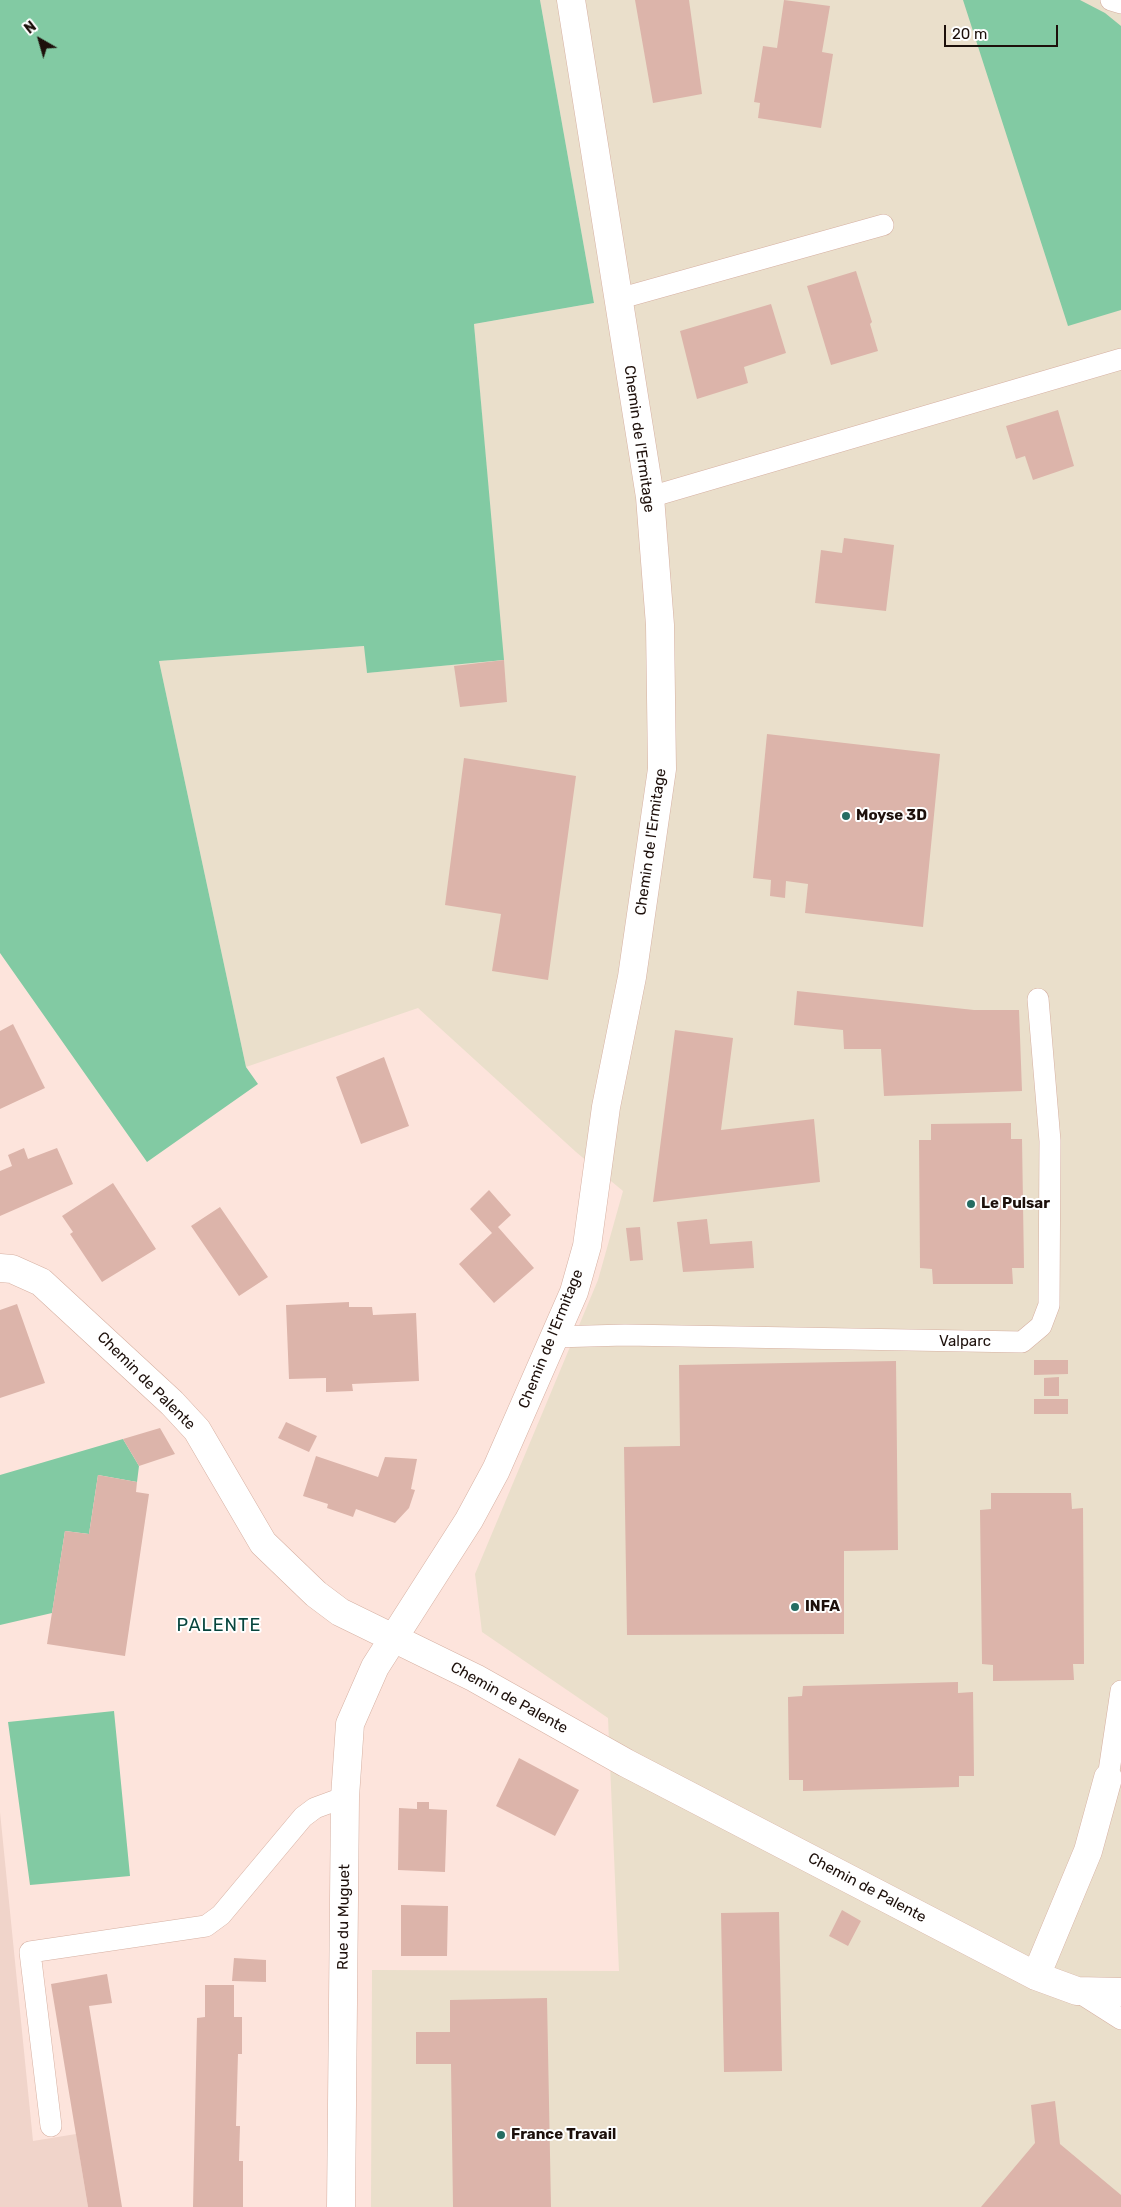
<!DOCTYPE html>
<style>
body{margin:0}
#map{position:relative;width:1121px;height:2207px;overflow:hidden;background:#fde4dc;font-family:Rubik,sans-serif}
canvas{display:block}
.north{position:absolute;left:15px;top:15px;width:50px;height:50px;-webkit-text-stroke:4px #fff;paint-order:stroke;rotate:322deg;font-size:14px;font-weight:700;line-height:20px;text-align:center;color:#1d100b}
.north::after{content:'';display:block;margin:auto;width:18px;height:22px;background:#1d100b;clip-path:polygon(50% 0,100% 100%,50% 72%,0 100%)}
.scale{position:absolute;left:944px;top:25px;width:114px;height:22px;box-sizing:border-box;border:2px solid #1d100b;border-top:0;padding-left:6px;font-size:15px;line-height:18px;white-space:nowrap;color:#1d100b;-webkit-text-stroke:4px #fff;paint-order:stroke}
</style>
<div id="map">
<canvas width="1121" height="2207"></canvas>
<div class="north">N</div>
<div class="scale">20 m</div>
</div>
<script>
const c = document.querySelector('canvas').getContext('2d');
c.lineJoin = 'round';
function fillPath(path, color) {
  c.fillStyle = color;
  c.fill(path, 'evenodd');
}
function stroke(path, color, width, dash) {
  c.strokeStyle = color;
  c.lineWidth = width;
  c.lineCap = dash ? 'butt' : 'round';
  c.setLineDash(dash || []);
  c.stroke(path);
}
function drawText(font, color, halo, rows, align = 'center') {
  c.font = font + ' Rubik,sans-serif';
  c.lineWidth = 4;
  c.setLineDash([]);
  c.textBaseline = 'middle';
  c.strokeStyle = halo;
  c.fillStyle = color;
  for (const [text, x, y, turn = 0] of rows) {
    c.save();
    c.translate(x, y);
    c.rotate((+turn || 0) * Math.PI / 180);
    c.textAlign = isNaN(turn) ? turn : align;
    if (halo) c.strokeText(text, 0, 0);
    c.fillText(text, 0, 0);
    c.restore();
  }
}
fillPath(new Path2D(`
 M540 0H1121V2207H371L372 1970 619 1971 608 1718 482 1632 475 1574 598 1280 623 1191 576 1152 418 1008 246 1067 159 661 365 646 367 673 503 660 474 324 594 303Z`), '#eadfcb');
fillPath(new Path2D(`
 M0 1812 33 2141 76 2134 88 2207H0Z`), '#f0d4ca');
fillPath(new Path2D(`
 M0 0H540L594 303 474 324 504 660 367 673 364 646 159 661 246 1067 258 1084 147 1162 0 953Z
 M963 0H1080L1105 13 1121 26V310L1068 326Z
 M123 1439 139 1466 137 1482 98 1475 89 1534 65 1531 52 1613 0 1625V1475Z
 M114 1711 130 1876 30 1885 8 1722Z`), '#82caa3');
fillPath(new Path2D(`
 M635 0H689L702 94 653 103Z
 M784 0 830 6 822 52 833 54 821 128 758 118 760 103 754 102 763 46 777 48Z
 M856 271 872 322 870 324 878 351 831 365 807 286Z
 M771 304 786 353 744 367 748 383 697 399 680 331Z
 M1058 410 1074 466 1033 480 1025 456 1016 459 1006 426Z
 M844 538 894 545 886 611 815 603 821 550 842 553Z
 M504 660 507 702 460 707 454 666Z
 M767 734 940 754 923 927 805 913 808 884 786 881 785 898 770 896 771 880 753 878Z
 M464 758 576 776 548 980 492 971 501 914 445 905Z
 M797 991 974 1010H1019L1022 1091 884 1096 881 1049H844L843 1030 794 1025Z
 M13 1024 45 1088 0 1109V1031Z
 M675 1030 733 1038 721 1130 814 1119 820 1182 653 1202Z
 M384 1057 409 1126 361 1144 336 1077Z
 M1011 1123V1139H1022L1024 1268H1012L1013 1284H933L932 1269 920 1268 919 1140H931V1124Z
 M24 1148 28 1159 57 1148 73 1184 0 1216V1171L12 1166 8 1155Z
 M113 1183 156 1249 102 1282 70 1234 73 1232 62 1216Z
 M489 1190 511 1215 498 1227 534 1268 494 1303 459 1264 492 1233 470 1209Z
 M220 1207 268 1277 239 1296 191 1226Z
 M707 1219 710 1244 752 1241 754 1268 683 1272 677 1222Z
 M640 1227 643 1260 630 1261 626 1228Z
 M349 1302V1307H372L373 1315 416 1313 419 1381 352 1384 353 1391 326 1392V1378L289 1379 286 1305Z
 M17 1304 45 1383 0 1398V1310Z
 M1034 1360H1068V1374L1034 1375Z
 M896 1361 898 1550 844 1551V1634L627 1635 624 1447 680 1446 679 1365Z
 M1059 1377V1396H1044V1378Z
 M1034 1399H1068V1414H1034Z
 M286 1422 317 1436 309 1452 278 1438Z
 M160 1428 175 1454 139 1466 123 1439Z
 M316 1456 378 1477 385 1457 417 1459 411 1489 415 1490 409 1508 395 1523 356 1509 353 1517 327 1508 328 1504 303 1496Z
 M98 1475 137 1482 136 1492 149 1494 125 1656 47 1644 65 1531 89 1534Z
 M991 1493H1071L1072 1509 1083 1508 1084 1664H1073L1074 1680 993 1681V1665L982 1664 980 1510 991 1509Z
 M958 1682V1693L973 1692 974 1776H959V1787L803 1791V1780H789L788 1697 802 1696 803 1686Z
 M519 1758 579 1790 555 1836 496 1806Z
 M417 1802H429V1809L447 1810 445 1872 398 1870 399 1808 417 1809Z
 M401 1905 448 1906 447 1956H401Z
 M842 1910 861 1921 848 1946 829 1936Z
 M779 1912 782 2071 724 2072 721 1913Z
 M234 1958 266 1960V1982L232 1981Z
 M107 1974 112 2003 89 2006 122 2207H88L51 1984Z
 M205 1985H234V2017H242V2054H238L236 2126H240L239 2161H243V2207H193L197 2018 205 2017Z
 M547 1998 551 2207H453L451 2064H416V2032H450V2000Z
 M1055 2101 1060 2144 1121 2195V2207H981L1035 2143 1031 2105Z`), '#dcb4aa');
const service = new Path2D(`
 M1111 0 1121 3
 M618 299 883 225
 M650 497 1121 359
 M554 1337 625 1335 1022 1342 1041 1326 1049 1305 1050 1141 1038 999
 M1108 1778 1121 1691
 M1077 1991 1121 2019
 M51 2126 30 1952 206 1926 221 1915 303 1817 315 1808 345 1797`);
const minor = new Path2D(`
 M0 1268 12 1269 41 1282 172 1403 197 1430 263 1543 316 1594 340 1612 475 1678 626 1763 1036 1976 1077 1991 1121 1992
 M1036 1976 1088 1851 1108 1778
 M341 2207 345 1797 350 1724 375 1667 469 1520 496 1470 574 1292 587 1246 606 1107 632 977 662 769 660 625 650 497 571 0`);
stroke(service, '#d6b0a2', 22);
stroke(minor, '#d6b0a2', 29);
stroke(service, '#fff', 21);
stroke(minor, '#fff', 28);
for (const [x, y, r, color] of [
 [846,816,5,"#256c62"],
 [971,1204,5,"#256c62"],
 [795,1607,5,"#256c62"],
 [501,2135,5,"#256c62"]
]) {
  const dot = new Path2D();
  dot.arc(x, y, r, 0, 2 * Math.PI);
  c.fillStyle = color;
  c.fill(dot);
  stroke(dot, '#fff', 2);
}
drawText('15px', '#1d100b', '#fff', [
 ["Chemin de l'Ermitage",639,439,82],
 ["Chemin de l'Ermitage",651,842,-82],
 ["Chemin de l'Ermitage",551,1339,-68],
 ["Valparc",965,1342],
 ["Chemin de Palente",146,1381,45],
 ["Chemin de Palente",509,1698,29],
 ["Chemin de Palente",867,1888,28],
 ["Rue du Muguet",344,1917,-89]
]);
drawText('bold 15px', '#1d100b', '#fff', [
 ["Moyse 3D",856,816],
 ["Le Pulsar",981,1204],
 ["INFA",805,1607],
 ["France Travail",511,2135]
], 'left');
c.letterSpacing = '1px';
drawText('18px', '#07453d', '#fff', [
 ["PALENTE",219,1626]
]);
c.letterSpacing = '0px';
</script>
